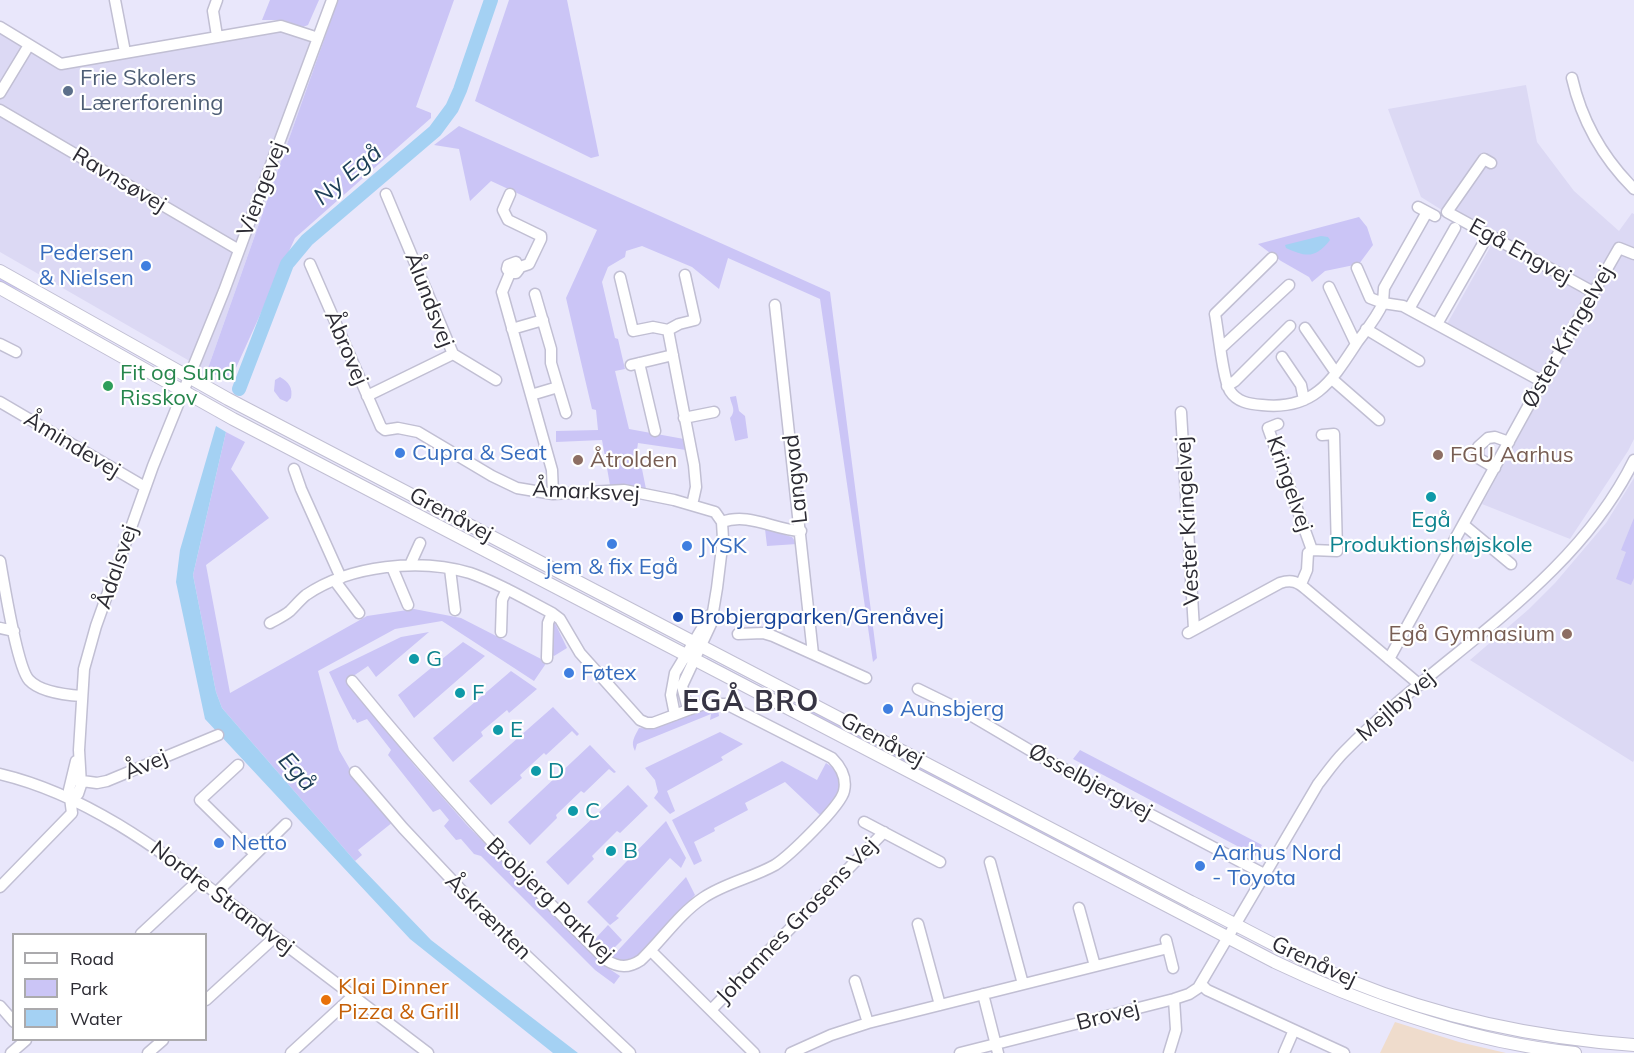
<!DOCTYPE html>
<meta charset="utf-8">
<style>
body{margin:0}
#map{position:relative;width:1634px;height:1053px;overflow:hidden;background:#e9e7fb;font-family:Mulish,sans-serif}
canvas{display:block}
.legend{position:absolute;left:12px;top:933px;width:195px;height:108px;box-sizing:border-box;background:#fff;border:2px solid #abaaad;margin:0;padding:8px 10px;list-style:none;font-size:18px;color:#2c2b33}
.legend li{display:flex;align-items:center;gap:12px;height:30px}
.legend b{width:30px;border:2px solid #abaaad}
</style>
<div id="map">
<canvas width="1634" height="1053"></canvas>
<ul class="legend">
<li><b style="height:8px;background:#fff"></b>Road</li>
<li><b style="height:16px;background:#cbc5f6"></b>Park</li>
<li><b style="height:16px;background:#a4d1f3"></b>Water</li>
</ul>
</div>
<script>
const c = document.querySelector('canvas').getContext('2d');
c.lineJoin = 'round';
function fillPath(path, color) {
  c.fillStyle = color;
  c.fill(path, 'evenodd');
}
function stroke(path, color, width, dash) {
  c.strokeStyle = color;
  c.lineWidth = width;
  c.lineCap = dash ? 'butt' : 'round';
  c.setLineDash(dash || []);
  c.stroke(path);
}
function drawText(font, color, halo, rows, align = 'center') {
  c.font = font + ' Mulish,sans-serif';
  c.lineWidth = 4.5;
  c.setLineDash([]);
  c.textBaseline = 'middle';
  c.strokeStyle = halo;
  c.fillStyle = color;
  for (const [text, x, y, turn = 0] of rows) {
    c.save();
    c.translate(x, y);
    c.rotate((+turn || 0) * Math.PI / 180);
    c.textAlign = isNaN(turn) ? turn : align;
    if (halo) c.strokeText(text, 0, 0);
    c.fillText(text, 0, 0);
    c.restore();
  }
}
fillPath(new Path2D(`
 M1395 1022 1459 1042 1506 1053H1380Z`), '#efdccc');
fillPath(new Path2D(`
 M281 30 322 45 207 371 0 252V33L59 68Z
 M1526 85 1537 142 1574 191 1619 231 1632 213 1634 214V439L1628 451 1570 539 1482 504 1549 381 1447 324 1493 242 1421 197 1388 109Z
 M1634 478V760L1633 762 1470 660 1529 609 1555 583 1606 523Z`), '#dcd9f4');
fillPath(new Path2D(`
 M270 0H319L308 25 303 27 283 20H262Z
 M338 0H454L416 107 431 113V118L295 238 230 381 207 371Z
 M509 0H567L599 156 591 158 475 101Z
 M459 126 830 292 877 658 873 662 820 299 728 258 719 289 692 267 642 246 626 251 625 257 608 267 602 282 615 338 618 339 625 369 615 371 629 429 684 439 686 450 638 443 635 463 642 469 646 489 610 485 602 440 556 442V431L598 430 596 410 592 409 566 298 597 230 491 181 470 201 459 149 434 145Z
 M1359 217 1367 227 1373 245 1359 264 1325 271 1312 282 1309 277 1281 261 1258 244Z
 M0 276 172 373 171 375 30 295 0 282Z
 M280 377C289 382 293 388 291 398L287 402 280 399 274 391 275 380Z
 M736 396 739 411 745 416 748 438 735 441 730 418C737 410 731 405 730 397Z
 M226 432 245 442 231 469 269 518 206 565 230 693 367 616 414 609 461 618 547 662 534 681 442 621 395 629 318 671 339 750 354 776 393 822 358 850 362 855 355 861 222 708 216 692 193 575Z
 M1634 518V578L1631 585 1616 579 1626 552 1621 550Z
 M765 529 792 537 797 544 767 546Z
 M552 620 554 621 567 648 554 656 550 653Z
 M429 632 376 677 368 666 346 681 415 766 466 824 605 966 620 976 614 984 595 970 481 856 474 854 461 839 456 840 444 826 449 820 440 809 433 812 388 755 391 750 367 719 357 723 355 719 353 720C344 704 336 687 329 672L401 637Z
 M463 642 485 656 414 718 398 695Z
 M707 658 789 701 844 726 1217 920 1216 922 1137 881 1107 869 706 660Z
 M511 671 537 689 509 713 507 710 481 732 483 736 453 762 433 738Z
 M553 707 579 734 577 736 572 731 546 755 544 753 520 775 522 778 491 805 469 781Z
 M718 709 719 716 710 720 711 714 637 744 635 751C630 742 635 736 639 728L654 729 701 711Z
 M720 732 743 744 721 757 723 760 667 791 675 811 670 814 654 798 658 792 655 780 645 768Z
 M590 745 616 772 614 773 609 769 584 793 581 791 556 815 557 818 530 845 508 822Z
 M1080 750 1262 845 1256 856 1073 759Z
 M782 761 817 780 826 763C852 778 835 800 820 815L785 782 745 803 748 810 714 828 715 831 694 842 702 861 694 865 672 820Z
 M628 785 648 806 620 833 617 831 592 856 594 859 568 885 546 862Z
 M666 821 686 858 681 868 670 858 616 916 619 918 610 925 587 902Z
 M686 877 695 895C681 911 648 954 629 961 622 963 617 961 611 958Z
 M608 925 622 940 609 953 594 940Z`), '#cbc5f6');
fillPath(new Path2D(`
 M1321 236 1328 237 1330 240C1315 259 1306 257 1286 248L1285 245Z
 M216 426 226 432 193 575 216 692 222 708 355 861 431 940 578 1053H553L410 939 205 719 176 582 180 550Z`), '#a4d1f3');
stroke(new Path2D(`
 M239 389 287 264 307 240 435 131 452 108 460 90 491 0`), '#a4d1f3', 14);
const minor = new Path2D(`
 M115 0 125 52
 M217 0 213 11 217 36
 M0 27 61 64 281 26 318 38
 M1572 78C1582 122 1602 157 1634 189
 M0 93 29 45
 M0 110 239 250
 M1491 163 1484 159 1447 212 1593 292
 M510 194 503 210 508 220 541 236V239L529 264 520 267
 M1418 207 1435 216
 M1272 258 1215 314C1218 329 1223 380 1230 391 1237 402 1249 404 1262 405 1315 411 1333 379 1358 341 1367 329 1377 317 1383 303L1403 306 1543 382
 M310 264 381 427 385 430 398 428 418 432 492 476 517 488 553 494 624 490 674 500 715 512 722 522 723 539 717 588 711 624 682 686 688 709
 M1357 268 1370 298 1383 303 1384 288 1427 212
 M510 273H516L519 269 516 262 508 265 507 269 510 273 502 292 552 470 553 494
 M620 277 633 331 653 327 668 330 679 324 695 320 685 275
 M1329 287 1356 344
 M535 294 551 349V363L566 413
 M775 305 813 654
 M1409 309 1455 228
 M1437 324 1484 242
 M1305 328 1336 373
 M512 329 543 320
 M1366 329 1419 361
 M668 330 694 465 696 487 692 505
 M0 344 16 352
 M1221 348 1289 285
 M453 354 496 380
 M1282 357 1301 385 1304 400
 M639 363 655 431
 M631 365 673 355
 M1332 379 1379 420
 M1227 386 1235 381 1290 326
 M531 395 558 387
 M367 396 453 354 386 194
 M0 402 145 487
 M1181 412 1194 629
 M684 418 714 412
 M1278 424 1268 428 1312 550 1337 551 1334 434 1322 435
 M1495 468 1478 458V447L1488 438 1495 437 1509 442
 M294 469 301 489 341 578
 M722 522C749 512 774 530 801 531
 M1464 525 1511 564
 M0 561C4 583 17 667 29 680 40 692 66 695 82 696
 M410 565 420 543
 M392 567 408 605
 M450 569 455 610
 M335 581 359 613
 M1301 584 1307 570 1308 553 1312 550
 M270 623C277 619 284 616 290 611 295 606 300 600 306 595 350 565 420 558 470 573 499 583 525 599 552 613L560 619 580 653 640 720 647 723H653L704 704H726L832 758C841 767 847 778 844 791 841 806 789 856 775 865 752 878 725 883 703 898 679 914 662 940 641 960 629 968 619 968 606 960 516 871 432 779 352 681
 M0 628 14 631
 M501 632 502 600 507 589
 M1188 633 1280 583C1292 579 1298 582 1307 590L1420 685
 M738 634 763 633 773 636 866 678
 M547 658 548 623 552 613
 M1389 659 1530 403 1619 248 1634 254
 M918 689 965 712 1043 758 1264 874
 M675 715 671 695 675 673 710 615
 M238 765 200 800 255 854
 M355 772 403 828 496 927 630 1053
 M0 774C93 796 168 857 243 913 305 959 366 1006 428 1053
 M75 780 97 783 107 781 218 735
 M70 799 78 794 81 785 79 750 84 669 96 626 153 466 224 291 332 0
 M864 822 940 862
 M990 862 1023 984
 M0 887 72 813 69 790 76 761
 M216 893 286 824
 M1079 908 1095 966
 M918 924 940 1005
 M141 934 199 880
 M1166 940 1173 968
 M651 951 754 1053
 M855 981 868 1023
 M1202 985 1207 990 1344 1053
 M983 994 998 1053
 M206 1000 275 937
 M0 1006 14 1022
 M711 1010 884 832
 M11 1053 26 1040
 M148 1053 163 1040
 M291 1053 353 996
 M791 1053 831 1035 868 1023 1168 948
 M960 1053 1174 999 1189 994 1198 988 1318 784C1326 774 1334 762 1344 752 1439 655 1572 586 1634 460
 M1169 1053 1176 1030 1174 999
 M1284 1053 1294 1030`);
const major = new Path2D(`
 M0 271 228 399 1191 902C1244 928 1296 958 1350 981 1441 1018 1536 1038 1634 1045
 M0 288 233 419 1275 962C1370 1007 1470 1042 1575 1053`);
stroke(minor, '#c1bfd3', 13);
stroke(major, '#c1bfd3', 14);
stroke(minor, '#fff', 10);
stroke(major, '#fff', 12);
for (const [x, y, r, color] of [
 [68,91,6,"#5c6f8a"],
 [146,266,6,"#3f7fe0"],
 [108,386,6,"#2e9e5b"],
 [400,453,6,"#3f7fe0"],
 [1438,455,6,"#8d6e63"],
 [578,460,6,"#8d6e63"],
 [1431,497,6,"#0f9aa8"],
 [612,544,6,"#3f7fe0"],
 [687,546,6,"#3f7fe0"],
 [678,617,6,"#1a4fb4"],
 [1567,634,6,"#8d6e63"],
 [414,659,6,"#0f9aa8"],
 [569,673,6,"#3f7fe0"],
 [460,693,6,"#0f9aa8"],
 [888,709,6,"#3f7fe0"],
 [498,730,6,"#0f9aa8"],
 [536,771,6,"#0f9aa8"],
 [573,811,6,"#0f9aa8"],
 [219,843,6,"#3f7fe0"],
 [611,851,6,"#0f9aa8"],
 [1200,866,6,"#3f7fe0"],
 [326,1000,6,"#e8710a"]
]) {
  const dot = new Path2D();
  dot.arc(x, y, r, 0, 2 * Math.PI);
  c.fillStyle = color;
  c.fill(dot);
  stroke(dot, '#fff', 2);
}
drawText('22px', '#4e5e75', '#fff', [
 ["Frie Skolers",80,78],
 ["Lærerforening",80,103]
], 'left');
drawText('22px', '#2c2b33', '#fff', [
 ["Ravnsøvej",119,180,31],
 ["Viengevej",262,189,-69],
 ["Egå Engvej",1520,252,29],
 ["Ålundsvej",429,300,69],
 ["Øster Kringelvej",1568,337,-60],
 ["Åbrovej",346,348,67],
 ["Åmindevej",72,445,31],
 ["Langvad",796,479,-96],
 ["Kringelvej",1289,484,71],
 ["Åmarksvej",586,492,3],
 ["Grenåvej",451,515,28],
 ["Vester Kringelvej",1188,521,-93],
 ["Ådalsvej",117,567,-71],
 ["Mejlbyvej",1396,706,-41],
 ["Grenåvej",882,740,28],
 ["Åvej",146,765,-23],
 ["Øsselbjergvej",1090,782,28],
 ["Nordre Strandvej",222,898,37],
 ["Brobjerg Parkvej",550,900,44],
 ["Åskrænten",488,917,45],
 ["Johannes Grosens Vej",797,921,-46],
 ["Grenåvej",1314,962,25],
 ["Brovej",1108,1016,-14]
]);
drawText('22px', '#366cbe', '#fff', [
 ["Pedersen",134,253,"right"],
 ["& Nielsen",134,278,"right"],
 ["Cupra & Seat",412,453],
 ["JYSK",699,546],
 ["jem & fix Egå",612,567,"center"],
 ["Føtex",581,673],
 ["Aunsbjerg",900,709],
 ["Netto",231,843],
 ["Aarhus Nord",1212,853],
 ["- Toyota",1212,878]
], 'left');
drawText('22px', '#27864d', '#fff', [
 ["Fit og Sund",120,373],
 ["Risskov",120,398]
], 'left');
drawText('22px', '#785e54', '#fff', [
 ["FGU Aarhus",1450,455],
 ["Åtrolden",590,460],
 ["Egå Gymnasium",1555,634,"right"]
], 'left');
drawText('22px', '#0d838f', '#fff', [
 ["Egå",1431,520,"center"],
 ["Produktionshøjskole",1431,545,"center"],
 ["G",426,659],
 ["F",472,693],
 ["E",510,730],
 ["D",548,771],
 ["C",585,811],
 ["B",623,851]
], 'left');
drawText('22px', '#164399', '#fff', [
 ["Brobjergparken/Grenåvej",690,617]
], 'left');
drawText('22px', '#c56008', '#fff', [
 ["Klai Dinner",338,987],
 ["Pizza & Grill",338,1012]
], 'left');
drawText('italic 24px', '#1d3f57', '#fff', [
 ["Ny Egå",348,175,-40],
 ["Egå",297,772,48]
]);
c.letterSpacing = '1.5px';
drawText('bold 28px', '#373544', '#fff', [
 ["EGÅ BRO",751,703]
]);
c.letterSpacing = '0px';
</script>
